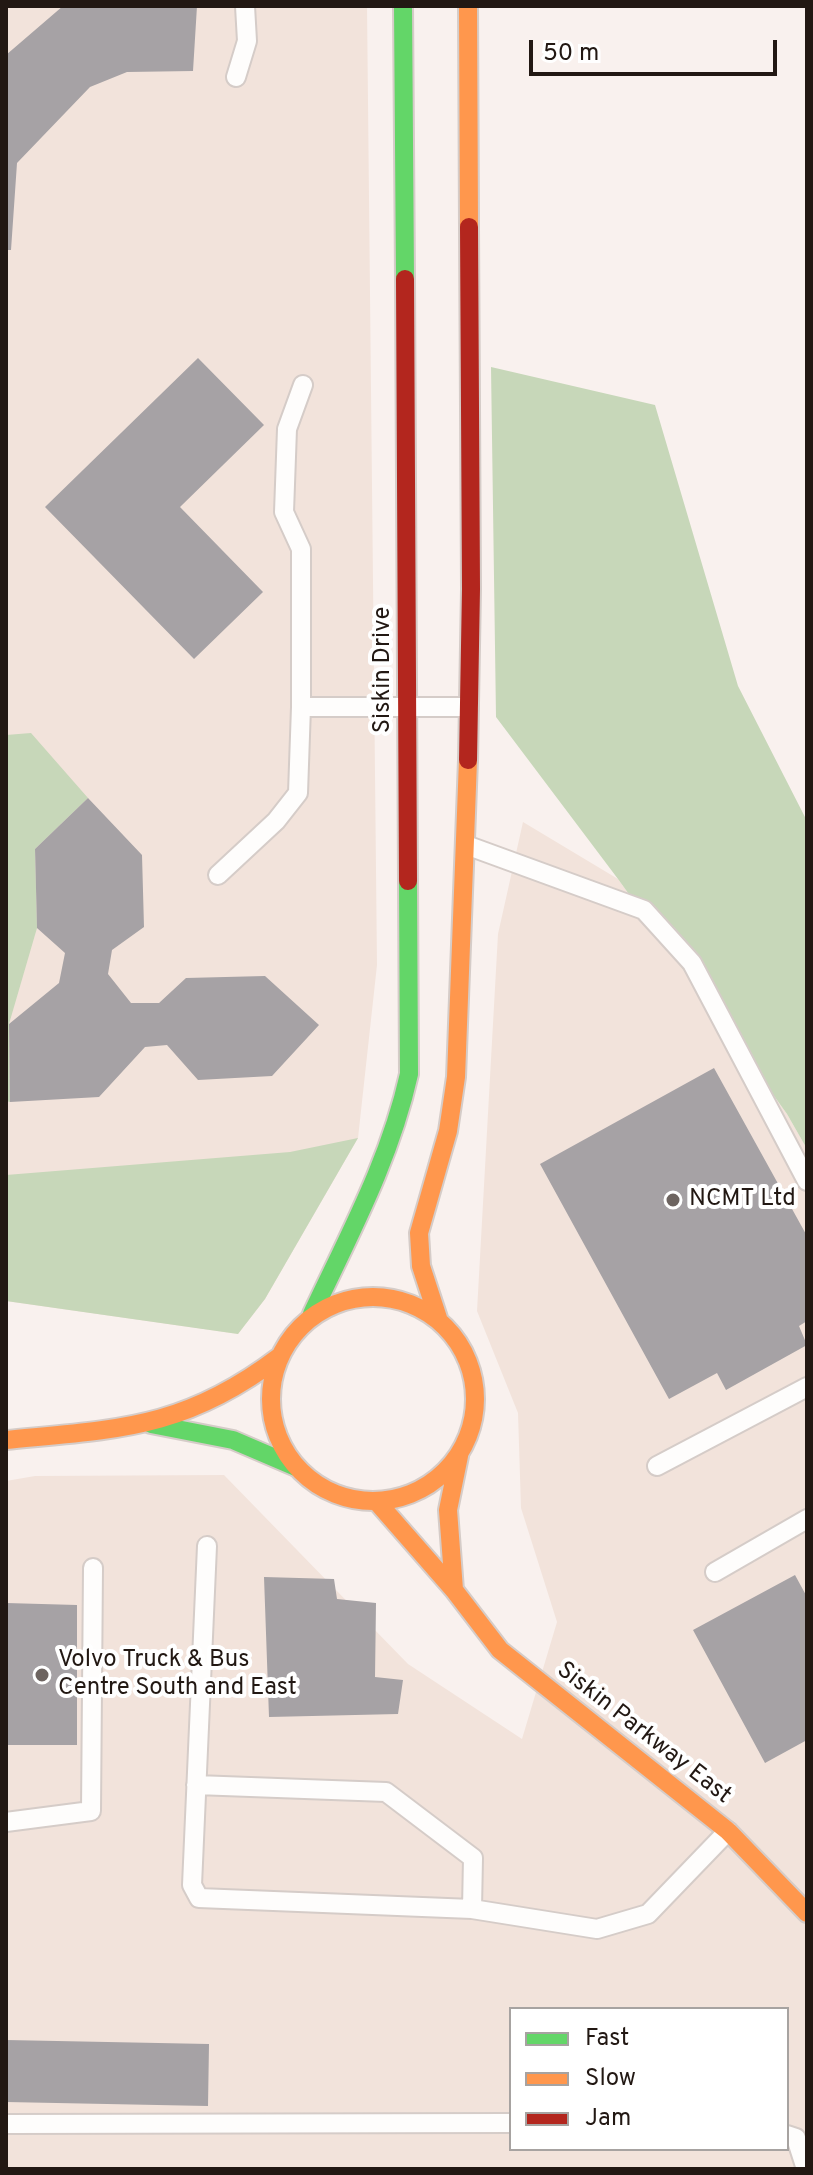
<!DOCTYPE html>
<style>
body{margin:0}
#map{position:relative;width:813px;height:2175px;overflow:hidden;background:#f9f1ee;font-family:Overpass,sans-serif}
canvas{display:block}
.frame{position:absolute;inset:0;border:8px solid #221813;pointer-events:none}
.legend{position:absolute;left:509px;top:2007px;width:280px;height:144px;box-sizing:border-box;background:#fff;border:2px solid #a7a3a1;margin:0;padding:10px 14px;list-style:none;font-size:24px;color:#221813}
.legend li{display:flex;align-items:center;gap:16px;height:40px}
.legend b{width:40px;border:2px solid #a7a3a1}
.scale{position:absolute;left:529px;top:40px;width:248px;height:36px;box-sizing:border-box;border:4px solid #221813;border-top:0;padding-left:10px;font-size:24px;line-height:28px;white-space:nowrap;color:#221813;-webkit-text-stroke:6px #fff;paint-order:stroke}
</style>
<div id="map">
<canvas width="813" height="2175"></canvas>
<div class="frame"></div>
<ul class="legend">
<li><b style="height:10px;background:#63d668"></b>Fast</li>
<li><b style="height:10px;background:#ff974d"></b>Slow</li>
<li><b style="height:10px;background:#b3261e"></b>Jam</li>
</ul>
<div class="scale">50 m</div>
</div>
<script>
const c = document.querySelector('canvas').getContext('2d');
c.lineJoin = 'round';
function fillPath(path, color) {
  c.fillStyle = color;
  c.fill(path, 'evenodd');
}
function stroke(path, color, width, dash) {
  c.strokeStyle = color;
  c.lineWidth = width;
  c.lineCap = dash ? 'butt' : 'round';
  c.setLineDash(dash || []);
  c.stroke(path);
}
function drawText(font, color, halo, rows, align = 'center') {
  c.font = font + ' Overpass,sans-serif';
  c.lineWidth = 8;
  c.setLineDash([]);
  c.textBaseline = 'middle';
  c.strokeStyle = halo;
  c.fillStyle = color;
  for (const [text, x, y, turn = 0] of rows) {
    c.save();
    c.translate(x, y);
    c.rotate((+turn || 0) * Math.PI / 180);
    c.textAlign = isNaN(turn) ? turn : align;
    if (halo) c.strokeText(text, 0, 0);
    c.fillText(text, 0, 0);
    c.restore();
  }
}
fillPath(new Path2D(`
 M6 6H367L377 965 358 1138 265 1299 238 1334 6 1301Z
 M523 822 618 879 787 1114 807 1149V2169H6V1481L35 1476 224 1475 408 1664 522 1739 557 1622 521 1508 518 1413 477 1311 498 934ZM511 2009H787V2149H511Z`), '#f2e3db');
fillPath(new Path2D(`
 M491 367 655 405 738 686 807 821V1149L787 1114 618 879 496 717Z
 M31 733 88 798 35 849 37 928 9 1024 10 1102 6 1101V735Z
 M358 1138 265 1299 238 1334 6 1301V1175L290 1152Z`), '#c7d7b9');
fillPath(new Path2D(`
 M63 6H197L193 71 127 72 90 87 17 163 11 250H6V55Z
 M198 358 264 425 180 507 263 592 194 659 45 507Z
 M88 798 142 855 144 927 112 950 108 974 131 1003H159L186 978 265 976 319 1025 272 1076 198 1080 167 1045 145 1047 99 1097 10 1102 9 1024 59 983 65 953 37 928 35 849Z
 M714 1068 807 1236V1321L799 1326 807 1345 726 1390 717 1373 669 1399 540 1164Z
 M795 1575 807 1597V1740L765 1763 693 1630Z
 M264 1577 334 1579 337 1599 376 1603 375 1677 403 1680 398 1714 269 1717Z
 M6 1603 77 1605V1745H6Z
 M6 2040 209 2044 208 2106 6 2102Z`), '#a6a2a5');
const lane = new Path2D(`
 M236 77 247 41 245 6
 M301 707V549L284 512 287 429 303 385
 M466 845 644 910 692 963 807 1181
 M218 875 276 821 298 793 301 707H469
 M657 1466 807 1387
 M207 1546 192 1885 199 1898 472 1909 597 1929 648 1914 728 1831
 M715 1572 807 1519
 M196 1785 386 1792 473 1858 472 1909
 M6 1822 91 1811 93 1568
 M6 2124 511 2123
 M787 2135 796 2138 806 2169`);
const fast = new Path2D(`
 M403 6 405 279
 M312 1314C349 1235 390 1160 409 1074L408 881
 M151 1424 233 1440 296 1467`);
const slow = new Path2D(`
 M468 6 469 227
 M271 1399a102 102 0 1 1 204 0a102 102 0 1 1-204 0Z
 M438 1318 421 1266 419 1233 448 1131 456 1077 468 760
 M6 1440C119 1429 184 1429 279 1357
 M378 1503 454 1590 500 1650 728 1831 807 1913
 M454 1590 448 1510 459 1456`);
const jam = new Path2D(`
 M405 279 408 881
 M468 760 471 589 469 227`);
stroke(lane, '#d5ccc8', 22);
stroke(fast, '#d5ccc8', 22);
stroke(slow, '#d5ccc8', 22);
stroke(jam, '#d5ccc8', 22);
stroke(lane, '#fefdfc', 18);
stroke(fast, '#63d668', 18);
stroke(slow, '#ff974d', 18);
stroke(jam, '#b3261e', 18);
for (const [x, y, r, color] of [
 [673,1200,8,"#6d6460"],
 [42,1675,8,"#6d6460"]
]) {
  const dot = new Path2D();
  dot.arc(x, y, r, 0, 2 * Math.PI);
  c.fillStyle = color;
  c.fill(dot);
  stroke(dot, '#fff', 3);
}
drawText('24px', '#221813', '#fff', [
 ["Siskin Drive",384,670,-90],
 ["Siskin Parkway East",643,1734,38]
]);
drawText('24px', '#221813', '#fff', [
 ["NCMT Ltd",689,1200],
 ["Volvo Truck & Bus",58,1661],
 ["Centre South and East",58,1689]
], 'left');
</script>
